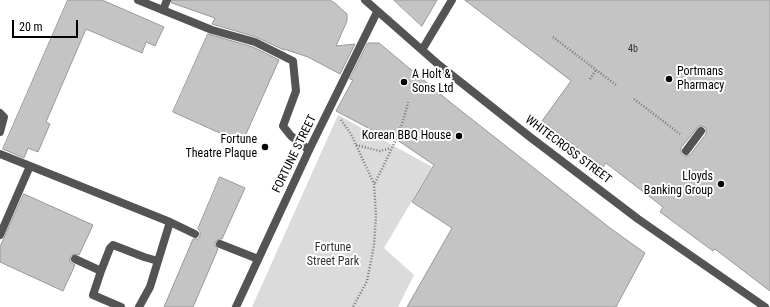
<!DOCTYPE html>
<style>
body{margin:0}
#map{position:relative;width:770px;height:307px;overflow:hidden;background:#fff;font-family:"Roboto Condensed",sans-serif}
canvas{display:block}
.scale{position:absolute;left:12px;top:20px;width:66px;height:18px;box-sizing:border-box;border:2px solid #000;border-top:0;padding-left:5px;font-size:12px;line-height:14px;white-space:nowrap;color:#000;-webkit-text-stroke:3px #fff;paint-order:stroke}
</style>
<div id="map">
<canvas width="770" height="307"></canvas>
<div class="scale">20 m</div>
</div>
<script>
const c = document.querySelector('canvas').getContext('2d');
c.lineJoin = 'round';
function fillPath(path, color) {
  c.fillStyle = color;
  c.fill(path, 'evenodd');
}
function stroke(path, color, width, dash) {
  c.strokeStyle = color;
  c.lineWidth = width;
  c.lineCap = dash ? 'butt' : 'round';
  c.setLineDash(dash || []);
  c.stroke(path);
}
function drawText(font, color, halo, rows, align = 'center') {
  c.font = font + ' "Roboto Condensed",sans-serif';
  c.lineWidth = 4;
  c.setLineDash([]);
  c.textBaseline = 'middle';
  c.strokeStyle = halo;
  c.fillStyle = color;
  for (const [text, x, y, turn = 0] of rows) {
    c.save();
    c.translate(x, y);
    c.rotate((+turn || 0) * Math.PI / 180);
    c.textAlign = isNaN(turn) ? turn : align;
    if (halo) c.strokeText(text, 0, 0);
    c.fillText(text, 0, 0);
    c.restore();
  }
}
fillPath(new Path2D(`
 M338 115 432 167 384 248 414 275 398 307H252Z`), '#dbdbdb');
const building = new Path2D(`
 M68 0H102L164 27 155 46 146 42 142 53 86 29 46 122 50 124 38 152 28 148 24 158 3 149Z
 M172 0H330L336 4 347 14V21L336 46 355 44 340 74 308 57 284 49V50L256 37 212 24 215 18 172 3Z
 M394 0H437L422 26Z
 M465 0H770V291L715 249 713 251 660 212 663 207 606 163 603 167 542 121 571 81ZM699 126H702L706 128V134L690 155 686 156H683L681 153V148Z
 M208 34 253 47 279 60 242 143 173 112Z
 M368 43H379L450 102 610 228 645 253 616 307H407L452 228 412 202 434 165 393 137 391 140 336 111 353 80 350 79Z
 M220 177 245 188 222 239H219L215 242V245L218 249 193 307H164L193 239H198L200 236V231L198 229Z
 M24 194 93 225 79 255 74 254 70 257V262L75 265 63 291 0 262V247Z`);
fillPath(building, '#c4c4c4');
stroke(building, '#989898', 1);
stroke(new Path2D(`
 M553 37 616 85
 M590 79 596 70
 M634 99 680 134
 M341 120 351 134 374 184 376 215 374 245 367 281 353 307
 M356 145 380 151 391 148
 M375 183C388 156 402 131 408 102`), '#767676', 2.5, [1, 2]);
stroke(new Path2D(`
 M138 0 212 30 255 42 293 61 296 91 283 126 291 136 309 150
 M0 113 4 117 0 132
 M686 151 701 131
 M0 154 170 222 195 234
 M0 235 30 166
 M220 244 258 259
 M75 259 101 271
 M158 261 170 222
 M121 307 93 295 101 271 110 248 113 245 144 257 158 261 150 287 139 307`), '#545454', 8);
stroke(new Path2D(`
 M365 0 439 65 530 137 638 219 765 307
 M163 10 167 0
 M422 50 452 0
 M236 307 309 150 377 12`), '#545454', 8);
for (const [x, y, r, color] of [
 [669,79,4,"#000"],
 [404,82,4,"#000"],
 [459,136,4,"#000"],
 [265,147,4,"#000"],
 [721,184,4,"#000"]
]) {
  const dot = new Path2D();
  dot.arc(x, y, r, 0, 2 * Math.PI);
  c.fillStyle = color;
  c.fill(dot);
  stroke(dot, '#fff', 1.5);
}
drawText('10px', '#313131', null, [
 ["4b",633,49]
]);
drawText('12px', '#000', '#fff', [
 ["Portmans",677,72,"left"],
 ["Pharmacy",677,86,"left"],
 ["A Holt &",412,75,"left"],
 ["Sons Ltd",412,89,"left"],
 ["Korean BBQ House",451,136],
 ["Fortune",257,140],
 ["Theatre Plaque",257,154],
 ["Lloyds",713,177],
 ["Banking Group",713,191]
], 'right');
drawText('12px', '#000', '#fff', [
 ["WHITECROSS STREET",568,150,37],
 ["FORTUNE STREET",295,154,-64]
]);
drawText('12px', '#323232', '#fff', [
 ["Fortune",333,248],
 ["Street Park",333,262]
]);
</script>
